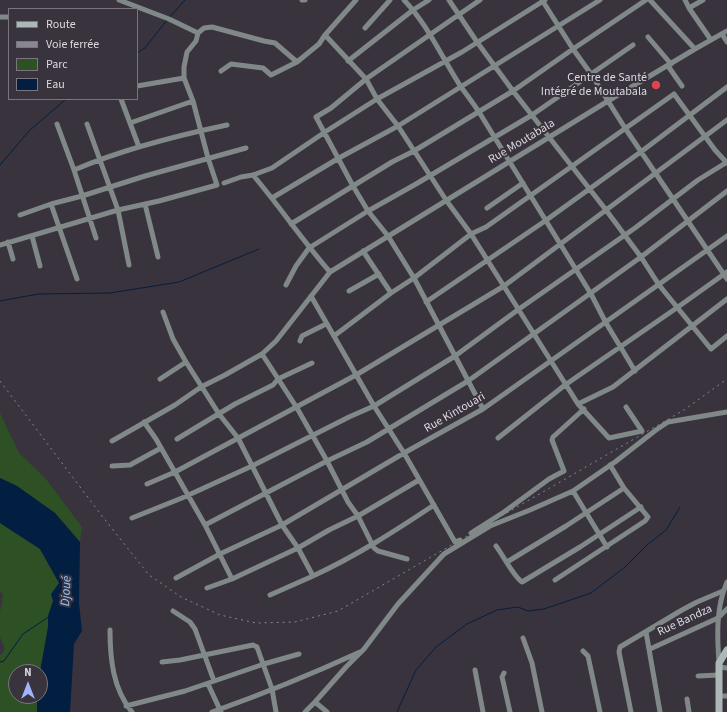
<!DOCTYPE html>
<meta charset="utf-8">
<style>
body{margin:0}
#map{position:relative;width:727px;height:712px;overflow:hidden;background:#39333e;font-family:"Source Sans 3",sans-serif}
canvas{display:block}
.legend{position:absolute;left:8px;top:8px;width:130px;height:92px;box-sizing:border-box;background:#39333e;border:1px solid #7a757e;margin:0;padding:5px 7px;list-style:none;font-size:12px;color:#dbd8df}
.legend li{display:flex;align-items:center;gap:8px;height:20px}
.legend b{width:20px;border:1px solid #7a757e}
.north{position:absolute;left:8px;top:664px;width:40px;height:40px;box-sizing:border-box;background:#39333e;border:1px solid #7a757e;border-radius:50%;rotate:0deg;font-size:11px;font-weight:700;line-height:16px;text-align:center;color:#dbd8df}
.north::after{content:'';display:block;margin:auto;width:14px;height:18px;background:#a2b2fd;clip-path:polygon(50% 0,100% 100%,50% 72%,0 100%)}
</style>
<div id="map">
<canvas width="727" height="712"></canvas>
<ul class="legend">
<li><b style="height:5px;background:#acb8b6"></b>Route</li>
<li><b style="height:5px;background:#8a868f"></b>Voie ferrée</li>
<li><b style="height:11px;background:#2d5024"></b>Parc</li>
<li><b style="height:11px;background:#021f41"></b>Eau</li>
</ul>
<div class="north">N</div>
</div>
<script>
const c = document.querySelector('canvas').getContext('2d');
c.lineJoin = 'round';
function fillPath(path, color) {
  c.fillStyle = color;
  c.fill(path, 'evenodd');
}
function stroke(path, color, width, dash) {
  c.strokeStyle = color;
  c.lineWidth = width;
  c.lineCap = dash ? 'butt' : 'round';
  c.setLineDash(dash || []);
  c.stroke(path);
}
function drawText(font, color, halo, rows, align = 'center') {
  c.font = font + ' "Source Sans 3",sans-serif';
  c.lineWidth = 4;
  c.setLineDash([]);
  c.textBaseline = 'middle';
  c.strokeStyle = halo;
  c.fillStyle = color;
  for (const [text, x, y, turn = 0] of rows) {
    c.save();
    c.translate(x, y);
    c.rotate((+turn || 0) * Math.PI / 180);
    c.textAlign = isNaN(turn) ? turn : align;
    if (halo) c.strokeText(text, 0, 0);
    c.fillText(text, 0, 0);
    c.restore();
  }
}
fillPath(new Path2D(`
 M0 413 19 453 46 479 82 527 80 542 55 513 17 486 0 478Z
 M0 523 40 549 59 583 48 616V627L40 672H16V696H37V712H0V656L5 649 0 637V612L3 595 0 591Z`), '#2d5024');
fillPath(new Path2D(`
 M0 478 17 486 55 513 80 542 79 603 82 631 74 644 70 712H37V696H40V672L48 627V616L53 601 51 594 59 583 40 549 0 523Z`), '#021f41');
stroke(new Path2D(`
 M169 18 185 0
 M137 53 145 48 167 20
 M0 165 29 131 66 99
 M0 301 38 294 110 293 179 282 259 249
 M0 662 4 661 23 634 50 616
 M397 712 416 670 436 647 467 624 497 610 518 607 528 611 544 609 591 593 625 567 647 545 666 530 680 507`), '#021f41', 1);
stroke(new Path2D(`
 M119 0 169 19 198 33
 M302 0H305
 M404 0C428 25 442 58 461 87 467 95 473 103 479 112L591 294 606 323 635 371
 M449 0 477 42 513 91 606 210 641 257 659 285 711 349 727 336
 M480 0 366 79 331 108 316 117 353 186 368 211 388 236 414 278 483 409
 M542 0 573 49 591 74 625 128 727 279
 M650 0 695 49
 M685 0 689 8 711 40
 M689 8 703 0
 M0 17H9
 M365 28 390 0
 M722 34 727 42
 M325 35 366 79 377 99 398 126 446 200 471 234 578 404 609 438 642 431 626 407
 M648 37 671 64
 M348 61 413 10 429 0
 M668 66 682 86
 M221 71 231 64 263 68 271 75 297 62 319 44 325 35 356 0
 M137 86 184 78
 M121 99 139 147
 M130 123 193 101
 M57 124 74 170 96 238
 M87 124 118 210 129 265
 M74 170C123 149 175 136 227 125
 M253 175C280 207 303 241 330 272
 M224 183 241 177 253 175 272 168 325 132 377 99 462 52 545 0
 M272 198 339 158 398 126 600 0
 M51 204 77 279
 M145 204 158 257
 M487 208 523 183
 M20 215 51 204 82 196 145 176 246 148
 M291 224 392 162 414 151 513 91 573 49 646 0
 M32 236 40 266
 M8 242 13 259
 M0 245 118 210 159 201 217 185 208 158 193 101 184 78V67L187 52 196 41 198 33 204 28 212 27 264 41 275 43 297 62
 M363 251 391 293
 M286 285 296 266 309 248 368 211 416 184 532 115 633 45
 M349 291 379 274
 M311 296 374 406 404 453 455 542 460 540
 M426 302 545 221 642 151 727 87
 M163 312 173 339 186 362 219 414 238 438 282 525 298 548 313 576C356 556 395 531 434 505
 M334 336 391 293 414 278 471 234 486 227 674 94 715 150 727 163
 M300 341 302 336 326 324
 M262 354 297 408 327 461 348 502 358 516 374 548 378 551 407 559
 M160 379 186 362
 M578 404 613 387 727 299
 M144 422 156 439 205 525 232 579
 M498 438 565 385 678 307 727 272
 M177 439 235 404 273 385 278 379 312 363
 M112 441 175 405 201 387 225 375 262 354 276 341 330 272 608 101 695 49 727 31
 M112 466 130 465 161 448
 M147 484 175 472 356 375 504 286 727 120
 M573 491 607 547
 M132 518 182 498 252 466 349 417 374 406 455 356 519 309 635 228 698 180 727 162
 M205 525 327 461 367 442 468 381 641 257 727 191
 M471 533 504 512 549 479 564 471 552 440 553 437 584 409
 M496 546C503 555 513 576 522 582L580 547 641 507
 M507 562 566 526 624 488
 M176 578 220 554 282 525 404 453 483 409 727 236
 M555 580 645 521 648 517 624 488 610 465
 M207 588 232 579 298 548 329 530 358 516 419 480
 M270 595 313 576
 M173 611 190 622 195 629 214 681
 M110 630C110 659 113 689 132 712
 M646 632 660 712
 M523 638 532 663 542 712
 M650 649 718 618 727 609
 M583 651 588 656 600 712
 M162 662 180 660 253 645 257 647 272 689 276 712
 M719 662C717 635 716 607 727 582
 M719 667 727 668
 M475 670 483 712
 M504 673 502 677 503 681 510 712
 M698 676 719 675
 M208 684 221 712
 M719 696H727
 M687 699 689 712
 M315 702 327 712
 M126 706 185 691 264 664 299 654
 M212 712C263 694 312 674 360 652
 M305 712 315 702 346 667 364 649 398 604 444 554 490 526 530 510 573 491 615 462 656 430 668 422 727 412
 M631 712 619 652 620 647 682 610 697 602 723 591`), '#818988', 5);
stroke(new Path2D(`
 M719 712V663L727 650`), '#acb8b6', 7);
stroke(new Path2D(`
 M0 381 102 516 149 575 181 597 220 615 256 623 295 622 338 611 684 410 727 379`), '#8a868f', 1, [2, 4]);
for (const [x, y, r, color] of [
 [656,85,5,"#e0444e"]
]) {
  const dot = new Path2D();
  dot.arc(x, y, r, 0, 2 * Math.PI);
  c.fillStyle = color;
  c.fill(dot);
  stroke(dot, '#39333e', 1.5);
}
drawText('12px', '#dbd8df', '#39333e', [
 ["Centre de Santé",647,78],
 ["Intégré de Moutabala",647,92]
], 'right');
drawText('12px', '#dbd8df', '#39333e', [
 ["Rue Moutabala",522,142,-31],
 ["Rue Kintouari",455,413,-30],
 ["Rue Bandza",685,621,-25]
]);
drawText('italic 13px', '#93c3fc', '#39333e', [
 ["Djoué",67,591,-87]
]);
</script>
